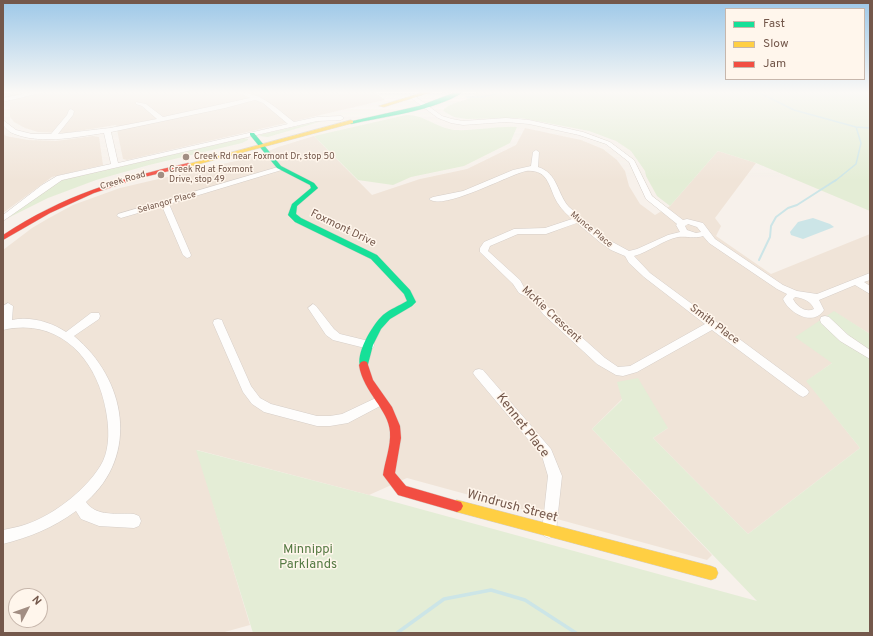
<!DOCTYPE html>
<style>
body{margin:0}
#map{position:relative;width:873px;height:636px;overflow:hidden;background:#f7f1eb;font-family:Overpass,sans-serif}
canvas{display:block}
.frame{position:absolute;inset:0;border:4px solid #74584b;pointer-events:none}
.legend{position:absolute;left:725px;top:8px;width:140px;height:72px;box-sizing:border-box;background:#fff6ec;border:1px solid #c7b7ac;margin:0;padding:5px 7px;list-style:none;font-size:12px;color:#74584b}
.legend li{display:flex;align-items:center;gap:8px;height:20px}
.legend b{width:20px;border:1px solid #c7b7ac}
.north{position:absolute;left:8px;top:588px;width:40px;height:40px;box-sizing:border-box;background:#fff6ec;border:1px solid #c7b7ac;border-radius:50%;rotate:49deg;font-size:11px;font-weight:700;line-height:16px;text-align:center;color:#74584b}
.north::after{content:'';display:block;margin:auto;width:14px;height:18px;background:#a28e83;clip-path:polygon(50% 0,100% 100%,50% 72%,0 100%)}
</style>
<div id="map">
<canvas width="873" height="636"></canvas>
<div class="frame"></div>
<ul class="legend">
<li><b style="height:5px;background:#16e098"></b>Fast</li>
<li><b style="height:5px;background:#ffcf43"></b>Slow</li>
<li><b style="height:5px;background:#f24e42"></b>Jam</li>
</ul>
<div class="north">N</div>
</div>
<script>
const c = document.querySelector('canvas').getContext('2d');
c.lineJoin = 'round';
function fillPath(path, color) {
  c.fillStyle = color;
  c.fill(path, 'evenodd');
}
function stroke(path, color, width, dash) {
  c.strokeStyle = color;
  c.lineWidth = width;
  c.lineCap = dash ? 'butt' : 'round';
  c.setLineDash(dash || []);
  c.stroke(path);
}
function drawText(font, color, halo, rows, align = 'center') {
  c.font = font + ' Overpass,sans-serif';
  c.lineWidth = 3;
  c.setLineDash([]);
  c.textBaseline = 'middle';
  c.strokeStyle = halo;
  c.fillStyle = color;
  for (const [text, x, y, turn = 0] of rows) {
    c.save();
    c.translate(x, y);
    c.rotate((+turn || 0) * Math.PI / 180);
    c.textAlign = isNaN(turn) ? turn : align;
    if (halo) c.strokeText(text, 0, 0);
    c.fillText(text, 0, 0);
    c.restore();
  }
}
fillPath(new Path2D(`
 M10 92H375L385 100 127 160 123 159 116 125 66 133 38 132 25 128 14 122 10 117Z
 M525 128 581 140 603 149 617 160 625 171 629 186 640 204 655 215 670 206 718 151 756 163 715 218 721 226 716 236 771 274 870 234V334L834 312 832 363 807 381 860 448 748 534 653 438 668 428 622 399 592 429 712 555 707 560 407 478 369 495 197 450 250 625 221 633H3V250L32 228 49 218 73 205 120 188 257 156 278 147 314 136 372 195 420 179 467 169 516 145ZM16 596H40V620H16Z
 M3 133 6 136 28 140 56 141 93 136 99 137 103 165 52 177 3 213Z`), '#f0e4d8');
fillPath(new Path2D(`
 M477 92H870V211L756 163 718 151 670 206 657 196 646 176 645 171 631 151 616 141 589 131 521 118 466 119 454 117 443 111C450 100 470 103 477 92Z
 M406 115C423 114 437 128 455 130 475 131 497 126 517 127L510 143 464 166 411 177 393 185 358 180 314 136Z
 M329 119 268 137 259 136 263 134Z
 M244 138 248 139V140L242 143 149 165 96 180 48 198 8 218 50 186 62 180Z
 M834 311 870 334V633H253L196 450 369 495 757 601 592 429 622 400 617 382 638 378 668 428 653 438 748 534 860 448 806 381 832 363 795 337Z`), '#e4edd6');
fillPath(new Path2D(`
 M813 218 830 224 834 227 803 239 791 235 790 232 798 222Z`), '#cce5e7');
stroke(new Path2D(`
 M443 92 452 94
 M758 92 794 110 856 127 870 128
 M467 97H481L506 92
 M835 181 856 164 861 143 856 127`), '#cce5e7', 1.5);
stroke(new Path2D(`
 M759 260 770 237 771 226 776 217 788 208 797 205 836 180`), '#cce5e7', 2);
stroke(new Path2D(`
 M397 633 444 599 491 590 525 600 576 633`), '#cce5e7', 3.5);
const street = new Path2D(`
 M32 92H44L3 102V98Z
 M238 92C261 92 277 109 294 122L317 117 341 116 344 118 341 120 317 121 62 180 3 221V215L42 185 57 176 111 164 104 133C76 137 40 145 12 133 9 132 6 128 3 125V120L16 130 32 134H51L67 115 69 110 71 109 74 111 73 115 58 134 110 128 157 119 142 106 136 104V102L146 104 163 117 250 98ZM255 100 263 103 288 124 118 163 111 132 225 108Z
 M336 92H342L343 93 340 95Z
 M411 96H415L442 116 452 119 463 121 506 118 529 120 583 132 610 142 634 160 652 196 683 220 687 219 703 223 715 239 783 285 797 291 817 294 870 273V280L864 282 870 286V294L855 285 819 300 824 310C813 327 789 313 783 299L787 294 777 289 709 243 703 236C694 239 687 236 678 237 663 240 649 252 634 256L650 273 807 389 809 392 807 395 803 397 799 395 712 330 637 372 623 376 616 375 597 364 543 314 533 300 519 293 513 284 480 252V248L484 242 514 229 545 228 572 219C568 215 562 210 559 205 548 190 551 169 526 171 508 175 443 211 429 199L433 197 463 191 513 170 531 166 533 152 536 150 539 152 538 167C558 173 557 194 569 207L607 239 629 251 637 249 668 235 680 232 676 225 677 224 646 199 629 162 606 144 579 135 529 124 506 122 463 125 451 123 438 118 411 98ZM577 223 601 243 611 250 625 256 629 263 644 277 705 324 630 366 618 367 605 358 549 308 539 296 525 289 520 280 488 251 490 246 518 234H546ZM688 224 697 227 701 232 696 233 687 230 685 226ZM795 297C803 298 811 301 814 309 806 313 797 307 793 299Z
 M278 167H281L285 169 169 204 191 255 190 257 187 258 183 255 162 206 121 218 117 216 118 214Z
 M8 303 13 306 12 320C30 316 51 322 66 332L91 313H99L100 316 99 319 74 336C126 379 140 455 86 502 96 517 118 513 134 514L139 516 141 521 139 526 134 528 99 526 81 519 76 511C53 528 30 537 3 544V530C11 528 19 527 27 524 54 515 90 487 103 461 110 446 109 427 106 411 97 359 59 317 3 330V306Z
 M313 304 316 306 334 329 340 334 373 342 374 345 373 348 369 349 333 340 326 335 308 308Z
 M825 316 829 317 848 335 870 350V359L840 341 821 323 820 320 821 317Z
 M218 319 222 320 223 323 251 386 260 398 271 404 317 416H330L342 414 380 396 384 398 386 401 384 404 348 423 330 426H317L264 412 252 404 243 392 213 323 214 320Z
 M479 369 483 370 551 449 562 476 556 531 554 536 549 538 544 536 542 531 548 476 542 456 475 376 473 373 475 370Z`);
const fast = new Path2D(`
 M456 92H463C438 110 382 117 351 124L348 122 419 106Z
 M250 133H254L281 166 314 183 318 188 297 206 296 214 301 218 377 255 410 290 416 302 412 306 390 319 381 329 373 345 367 368 364 369 361 368C354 355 373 324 383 315 390 309 399 306 407 301L404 294 371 259 295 222 288 215 292 204 311 188 310 185 277 168 250 135Z`);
const slow = new Path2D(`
 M424 92H432L384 107 379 106Z
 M351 120 353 121V123L188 167 185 165Z
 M457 500 711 566 716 568 718 573 716 578 711 580 457 512 453 510 451 506 453 502Z`);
const jam = new Path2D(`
 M188 163 191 165 190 166 140 178 94 193 50 213 3 240V235C64 195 118 179 188 163Z
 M364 361 367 362 373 380 392 407 400 426 401 438 395 473 406 486 461 502 463 506 461 510 457 512 398 495 383 475C385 461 391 446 390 432 389 410 363 392 359 365L361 362Z`);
stroke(street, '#d6cec8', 1);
stroke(fast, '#d6cec7', 1);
stroke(slow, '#d6cec7', 1);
stroke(jam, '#d6cec7', 1);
fillPath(street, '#fefdfc');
fillPath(fast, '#16e098');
fillPath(slow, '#ffcf43');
fillPath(jam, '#f24e42');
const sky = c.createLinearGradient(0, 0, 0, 181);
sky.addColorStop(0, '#9dc8e8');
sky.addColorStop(0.51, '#fbf9f6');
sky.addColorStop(1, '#fbf9f600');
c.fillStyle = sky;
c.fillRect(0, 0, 873, 181);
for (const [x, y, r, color] of [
 [186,157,4,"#a28e83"],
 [161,175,4,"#a28e83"]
]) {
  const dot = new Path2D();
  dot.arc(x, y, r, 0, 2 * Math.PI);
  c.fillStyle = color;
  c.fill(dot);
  stroke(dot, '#fff6ec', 1.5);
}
drawText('9px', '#74584b', '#fff6ec', [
 ["Creek Rd near Foxmont Dr, stop 50",194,157],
 ["Creek Rd at Foxmont",169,170],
 ["Drive, stop 49",169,180]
], 'left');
drawText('9px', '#74584b', '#fff6ec', [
 ["Creek Road",123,181,-16],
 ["Selangor Place",167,203,-16],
 ["Munce Place",591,230,39]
]);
drawText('11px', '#74584b', '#fff6ec', [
 ["Foxmont Drive",343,229,26],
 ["McKie Crescent",551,315,43],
 ["Smith Place",714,325,37]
]);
drawText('13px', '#74584b', '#fff6ec', [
 ["Kennet Place",522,426,52],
 ["Windrush Street",512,507,15]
]);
drawText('13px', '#557a43', '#fff6ec', [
 ["Minnippi",308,550],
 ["Parklands",308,565]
]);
</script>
